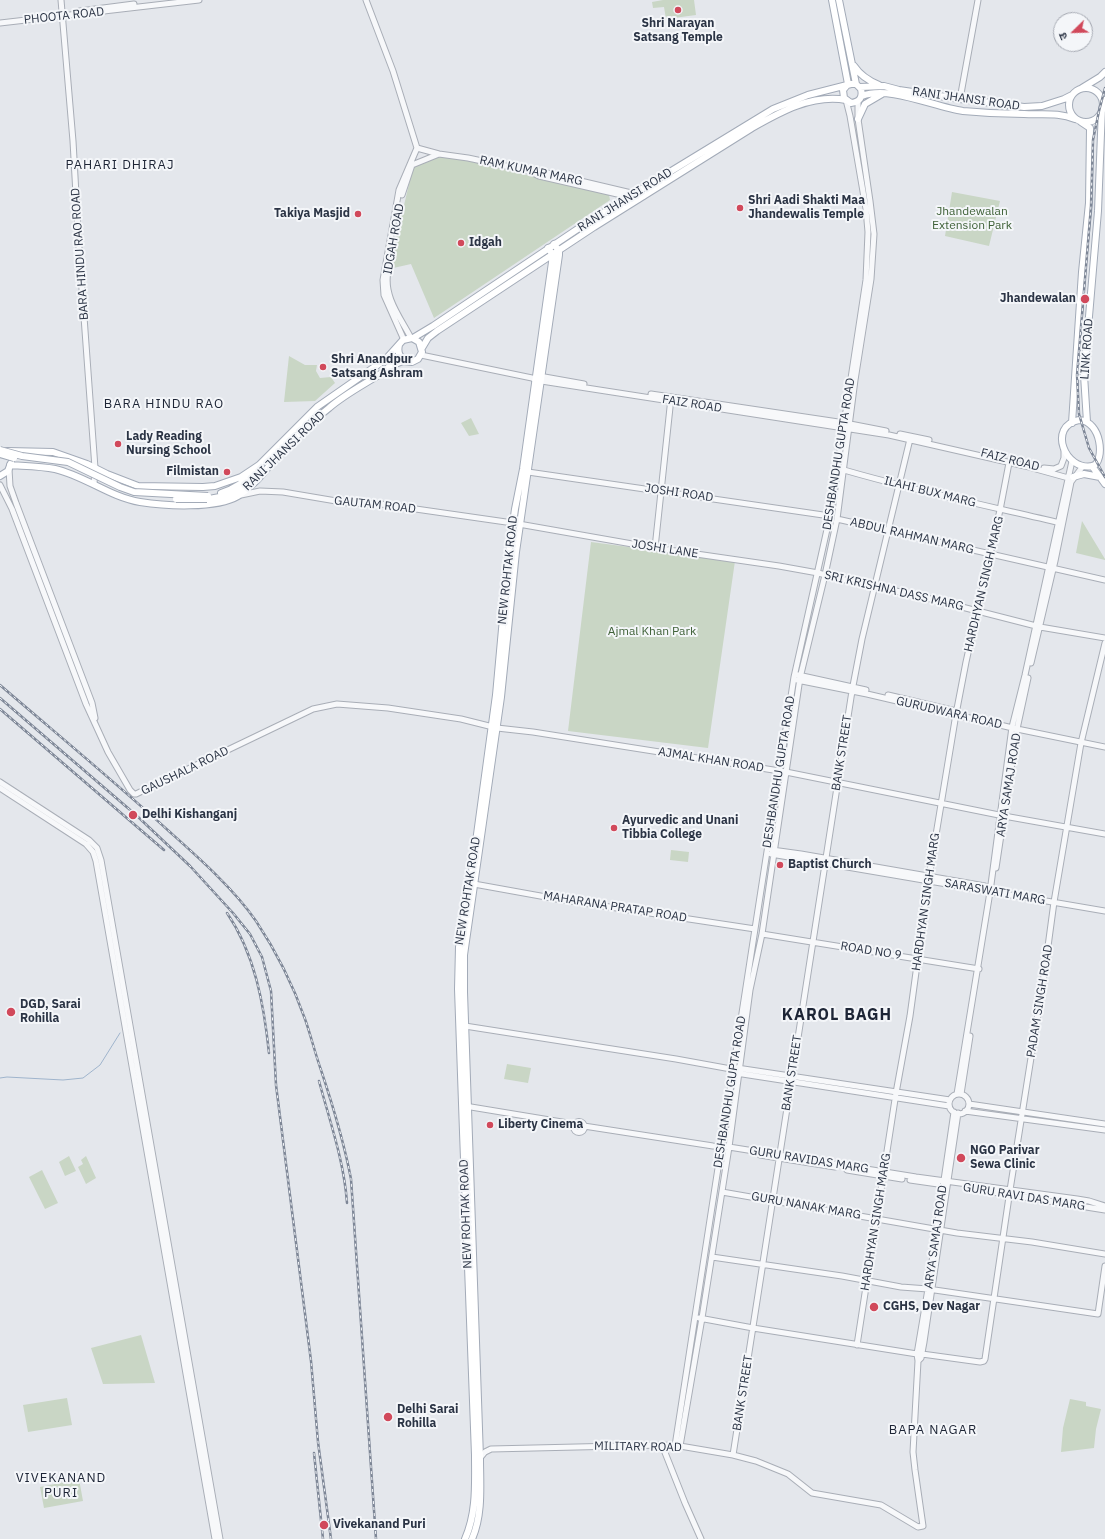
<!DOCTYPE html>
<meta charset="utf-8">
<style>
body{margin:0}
#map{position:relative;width:1105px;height:1539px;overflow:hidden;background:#e4e7ec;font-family:"IBM Plex Sans","Noto Sans Devanagari",sans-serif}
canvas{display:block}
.north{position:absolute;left:1053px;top:12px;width:40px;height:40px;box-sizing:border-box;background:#f4f6f9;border:1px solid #a4a8b1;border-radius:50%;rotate:247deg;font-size:11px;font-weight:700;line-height:16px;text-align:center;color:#2b3445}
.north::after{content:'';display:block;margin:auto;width:14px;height:18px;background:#d1495b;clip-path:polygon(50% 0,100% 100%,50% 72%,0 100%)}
</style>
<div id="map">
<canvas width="1105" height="1539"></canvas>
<div class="north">उ</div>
</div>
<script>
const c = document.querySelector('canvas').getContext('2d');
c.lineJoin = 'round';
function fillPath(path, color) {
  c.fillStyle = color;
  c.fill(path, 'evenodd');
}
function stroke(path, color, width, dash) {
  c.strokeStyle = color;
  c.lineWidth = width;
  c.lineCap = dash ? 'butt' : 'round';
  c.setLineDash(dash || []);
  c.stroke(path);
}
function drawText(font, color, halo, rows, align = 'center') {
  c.font = font + ' "IBM Plex Sans",sans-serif';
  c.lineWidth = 4;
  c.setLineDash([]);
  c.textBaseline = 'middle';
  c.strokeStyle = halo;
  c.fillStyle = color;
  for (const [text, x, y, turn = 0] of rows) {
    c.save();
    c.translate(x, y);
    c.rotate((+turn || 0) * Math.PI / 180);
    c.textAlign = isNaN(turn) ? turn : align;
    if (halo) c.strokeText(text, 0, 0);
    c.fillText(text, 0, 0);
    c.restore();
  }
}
fillPath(new Path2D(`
 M663 0H694L696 15 666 19 664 7 653 8 652 2Z
 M441 154 609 195 610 200 434 318 411 264 389 269 413 167 423 158Z
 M952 192 1000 201 989 246 945 236Z
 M289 356 305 365H317L316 371 320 378 331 377 335 383 315 401 284 402Z
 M471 418 479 434 469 436 461 423Z
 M1082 521 1105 559V560L1076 553Z
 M591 542 735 561 708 748 568 731Z
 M671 850 689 852 688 862 670 860Z
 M507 1064 531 1068 528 1083 504 1079Z
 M69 1156 76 1171 65 1176 59 1162Z
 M86 1156 96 1178 86 1184 78 1167 83 1164 81 1160Z
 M42 1170 58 1203 45 1209 29 1177Z
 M141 1335 155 1383 103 1384 91 1348Z
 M67 1398 72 1425 28 1432 23 1405Z
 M1070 1399 1086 1402V1406L1101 1409 1096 1429 1094 1448 1061 1452 1063 1428Z
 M79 1479 83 1501 44 1508 40 1487Z`), '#c9d6c5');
stroke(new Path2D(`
 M0 1078 7 1077 63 1080 83 1078 100 1065 120 1033`), '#9fb4cc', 1);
const minor = new Path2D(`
 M61 0 73 141 79 248 95 468 94 484
 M366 0 393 71 417 148 399 190 383 280 384 295 404 340
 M80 11 134 4
 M0 23 199 0
 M960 99 978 0
 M417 148 439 154 468 158 529 171 534 170 644 196
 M412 165 439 154
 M529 171 539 176 639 199
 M402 195 412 165
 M388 272C383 296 400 317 411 338
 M421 355 532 378 535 380 889 435 1025 466 1072 479
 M539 376 584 384
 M651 394 845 423 886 431
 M900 434 929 440
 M1044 468 1054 469 1061 466 1064 458V451
 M9 469 10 486 16 503 92 703 95 718
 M844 470C916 491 988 506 1061 523
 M528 472 830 516
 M0 485 12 509 86 704 108 752 130 790 134 794H136L313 709 337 704 388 708 461 719 497 728 533 732 786 772 999 815
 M241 495 260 491 283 492 348 503 381 504 513 523 655 548 779 566 818 573 857 583 915 595 1040 627 1105 638
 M837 519 1105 580
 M655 548 671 398
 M1031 663 1055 561 1071 482 1083 466
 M798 675 866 690
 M797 680 867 694 1017 729 1105 747
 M888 695 956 711
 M0 782 89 840 97 848 101 860 220 1539
 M0 788 86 844 93 852 96 861 215 1539
 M1004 816 1105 834
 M772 850 801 854 985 886
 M771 854 1105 911
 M996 868 1017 729 1028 678
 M474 884 557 899 755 929
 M762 934 979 969
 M465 1026 676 1059 731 1069
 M737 1068 950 1100
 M736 1073 949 1106
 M957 1094 990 892 1012 727 1025 675 1072 461
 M961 1094 970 1036
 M949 1104a10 10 0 1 1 20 0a10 10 0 1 1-20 0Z
 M969 1104 1105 1124
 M465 1106 574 1124
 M965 1111 1105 1130
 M573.5 1127a5.5 5.5 0 1 1 11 0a5.5 5.5 0 1 1-11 0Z
 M584 1126 713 1146 729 1147 916 1177 1077 1199 1089 1201 1105 1206
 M760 1155 835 1167
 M847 1170 902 1179
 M910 1180 938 1184
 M986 1191 1105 1210
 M722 1192 957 1233 1032 1242 1105 1254
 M712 1257 842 1276 901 1287 928 1289 1098 1314 1105 1266
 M699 1318 753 1328 917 1354
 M857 1345 896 1093 910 1016 929 877 956 714 966 662 1000 510 1009 463
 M922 1354 980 1362 984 1361 985 1359 1010 1190 1044 976 1054 902 1081 743 1105 643
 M918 1361 917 1354 928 1289 954 1112
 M662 1445 685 1503 701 1539
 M675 1446 794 677 830 516 866 280 868 232 866 209 850 116 846 100
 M680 1446 702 1318 729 1147 750 990 762 934 800 678 825 575 837 519 855 380 871 279 874 234 870 201 858 119V101
 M733 1455 852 691 862 639 910 439
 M480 1458 485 1452 491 1449 662 1445 680 1446 733 1455 756 1461 788 1474 812 1493 881 1505 918 1527 923 1526 915 1470 913 1452 918 1361 921 1358 924 1342 958 1113`);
const major = new Path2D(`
 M832 0 848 84
 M839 0 856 84
 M854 66C860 75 869 81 879 85
 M860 87 884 86 899 90 960 99 1024 107 1042 106 1064 99 1072 95
 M1082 88 1100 77 1105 72
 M1069 105a17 17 0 1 1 34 0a17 17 0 1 1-34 0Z
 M862 96C889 85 934 107 963 111 983 113 1004 114 1024 114 1042 115 1059 112 1075 119
 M858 119 865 104 882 94
 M413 338 433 326 591 220 773 109 808 95 851 84H856L861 89C863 97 860 102 851 103L844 98 843 90 848 84
 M399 345C397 353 400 359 408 361
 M422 348 428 338 437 331 594 227 752 128C780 112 812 94 846 100
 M1079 420C1102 421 1105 461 1093 466 1065 472 1047 426 1079 420Z
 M1087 422 1084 375 1098 211 1102 108 1105 100
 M1072 423 1082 272 1089 203 1090 128 1081 122
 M7 451 53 452 87 464 107 474 138 486 203 487 215 486 241 477 259 465 317 407 386 359 403 340 412 338 419 342 422 352 418 359 412 362 403 361 390 366 382 373C365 384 345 394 329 408 315 419 301 431 289 444 271 461 259 483 238 496 216 509 165 506 140 502 110 497 85 476 55 469 41 466 25 466 10 465
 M1092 466 1105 484
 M0 476 8 471 11 463
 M1073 477 1084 474 1100 477
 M221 493C233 489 245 482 253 472
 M209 499 225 496 244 487
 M465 1539C477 1512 475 1483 475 1455L463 1132 458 989 459 947 472 871 496 695 509 552 515 509 523 469 553 255 548 248
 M472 1539C483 1514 480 1485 480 1458L464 992V955L501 697 516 552 559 255V251L554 244`);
stroke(minor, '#a9aeb7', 7);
stroke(major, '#a3abb8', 8);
stroke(minor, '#f7f8fa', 5);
stroke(major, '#fff', 6);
const rail = new Path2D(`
 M1105 88 1099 111 1093 140 1091 206 1077 375 1079 414 1089 448 1105 477
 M0 685C57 734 115 782 171 833 199 858 235 890 256 921 276 951 293 985 305 1019 311 1036 315 1053 321 1070 333 1106 344 1142 351 1179L376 1539
 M0 698 136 815 190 866 233 913 250 934 262 957 271 991 276 1085 311 1361 318 1442 331 1539
 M0 709 164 850
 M227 913C255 954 264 1005 269 1053
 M319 1081C330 1122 344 1161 347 1203
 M314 1453 323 1539`);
stroke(rail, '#7d8696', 2.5);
stroke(rail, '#f4f6f9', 1, [3]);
const majorBridge = new Path2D(`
 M0 450 22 456 68 462 120 487 134 492 208 496
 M0 454 14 458
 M176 499H207`);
stroke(majorBridge, '#a3abb8', 8, []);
stroke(majorBridge, '#fff', 6);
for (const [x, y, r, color] of [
 [678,10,4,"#d1495b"],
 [740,208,4,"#d1495b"],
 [358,214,4,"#d1495b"],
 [461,243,4,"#d1495b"],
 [1085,299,5,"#d1495b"],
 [323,367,4,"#d1495b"],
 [118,444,4,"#d1495b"],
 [227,472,4,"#d1495b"],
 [133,815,5,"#d1495b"],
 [614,828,4,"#d1495b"],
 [780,865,4,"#d1495b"],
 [11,1012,5,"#d1495b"],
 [490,1125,4,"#d1495b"],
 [961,1158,5,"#d1495b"],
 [874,1307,5,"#d1495b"],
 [388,1417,5,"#d1495b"],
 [324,1525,5,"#d1495b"]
]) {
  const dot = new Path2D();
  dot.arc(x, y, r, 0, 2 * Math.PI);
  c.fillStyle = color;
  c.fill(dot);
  stroke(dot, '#f4f6f9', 1.5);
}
drawText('12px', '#2b3445', '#f4f6f9', [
 ["PHOOTA ROAD",64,16,-6],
 ["RANI JHANSI ROAD",966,99,8],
 ["RAM KUMAR MARG",531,171,12],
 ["RANI JHANSI ROAD",625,200,-32],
 ["IDGAH ROAD",394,239,-80],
 ["BARA HINDU RAO ROAD",80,254,-94],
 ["LINK ROAD",1087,349,-86],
 ["FAIZ ROAD",692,404,9],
 ["RANI JHANSI ROAD",284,451,-44],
 ["DESHBANDHU GUPTA ROAD",839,454,-81],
 ["FAIZ ROAD",1010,460,14],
 ["ILAHI BUX MARG",930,492,14],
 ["JOSHI ROAD",679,493,8],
 ["GAUTAM ROAD",375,505,6],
 ["ABDUL RAHMAN MARG",912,536,13],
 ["JOSHI LANE",665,549,9],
 ["NEW ROHTAK ROAD",508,570,-84],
 ["HARDHYAN SINGH MARG",984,584,-77],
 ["SRI KRISHNA DASS MARG",894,591,13],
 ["GURUDWARA ROAD",949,713,13],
 ["BANK STREET",842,753,-81],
 ["AJMAL KHAN ROAD",711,760,9],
 ["GAUSHALA ROAD",185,771,-26],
 ["DESHBANDHU GUPTA ROAD",779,772,-81],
 ["ARYA SAMAJ ROAD",1009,785,-81],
 ["NEW ROHTAK ROAD",468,891,-81],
 ["SARASWATI MARG",995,892,10],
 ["HARDHYAN SINGH MARG",926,902,-82],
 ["MAHARANA PRATAP ROAD",615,907,9],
 ["ROAD NO 9",871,951,9],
 ["PADAM SINGH ROAD",1040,1001,-81],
 ["BANK STREET",792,1073,-81],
 ["DESHBANDHU GUPTA ROAD",730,1092,-81],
 ["GURU RAVIDAS MARG",809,1160,9],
 ["GURU RAVI DAS MARG",1024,1197,9],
 ["GURU NANAK MARG",806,1206,10],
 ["NEW ROHTAK ROAD",466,1214,-92],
 ["HARDHYAN SINGH MARG",876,1222,-81],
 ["ARYA SAMAJ ROAD",936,1237,-82],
 ["BANK STREET",743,1393,-81],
 ["MILITARY ROAD",638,1447,1]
]);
drawText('bold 12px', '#2b3445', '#f4f6f9', [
 ["Shri Narayan",678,24,"center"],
 ["Satsang Temple",678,38,"center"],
 ["Shri Aadi Shakti Maa",748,201],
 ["Jhandewalis Temple",748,215],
 ["Takiya Masjid",350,214,"right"],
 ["Idgah",469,243],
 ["Jhandewalan",1076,299,"right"],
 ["Shri Anandpur",331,360],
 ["Satsang Ashram",331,374],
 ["Lady Reading",126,437],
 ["Nursing School",126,451],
 ["Filmistan",219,472,"right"],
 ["Delhi Kishanganj",142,815],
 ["Ayurvedic and Unani",622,821],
 ["Tibbia College",622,835],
 ["Baptist Church",788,865],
 ["DGD, Sarai",20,1005],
 ["Rohilla",20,1019],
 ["Liberty Cinema",498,1125],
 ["NGO Parivar",970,1151],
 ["Sewa Clinic",970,1165],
 ["CGHS, Dev Nagar",883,1307],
 ["Delhi Sarai",397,1410],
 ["Rohilla",397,1424],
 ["Vivekanand Puri",333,1525]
], 'left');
drawText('12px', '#3f6138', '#f4f6f9', [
 ["Jhandewalan",972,212],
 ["Extension Park",972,226],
 ["Ajmal Khan Park",652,632]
]);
c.letterSpacing = '1px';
drawText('13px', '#1d2536', '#f4f6f9', [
 ["PAHARI DHIRAJ",120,165],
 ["BARA HINDU RAO",164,404],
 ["BAPA NAGAR",933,1430],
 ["VIVEKANAND",61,1478],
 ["PURI",61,1493]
]);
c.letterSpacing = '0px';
c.letterSpacing = '1px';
drawText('bold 16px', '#1d2536', '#f4f6f9', [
 ["KAROL BAGH",837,1015]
]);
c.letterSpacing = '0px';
</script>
